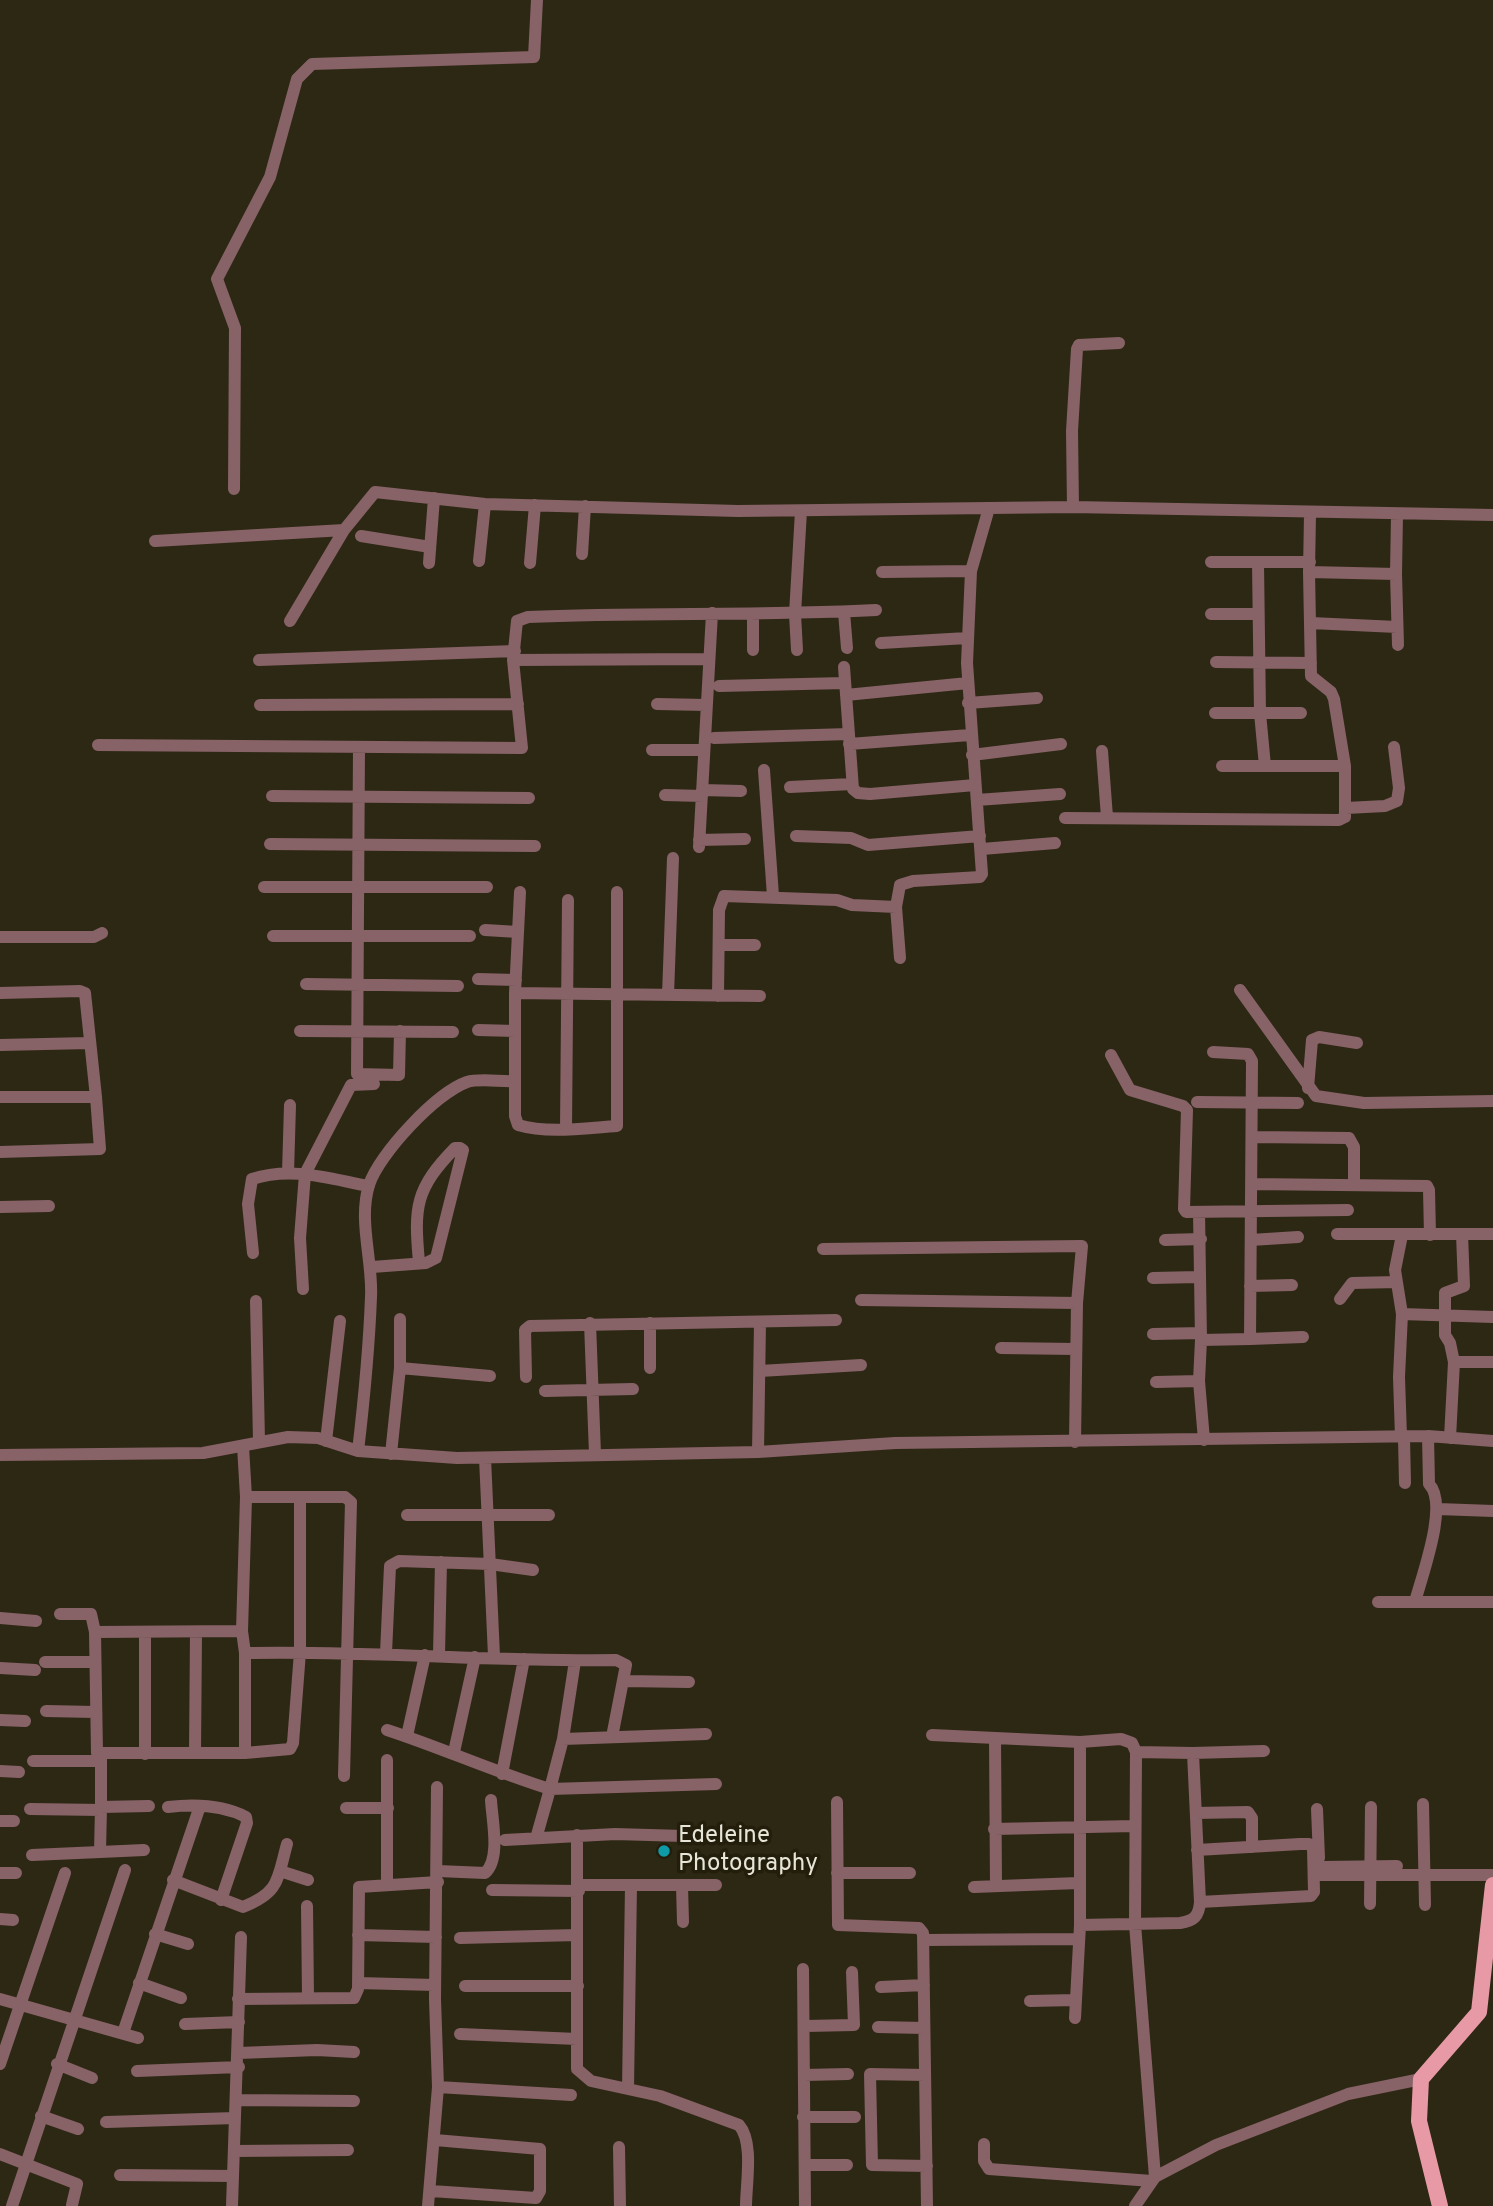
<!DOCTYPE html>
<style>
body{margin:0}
canvas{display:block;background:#2d2814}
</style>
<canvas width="1493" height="2206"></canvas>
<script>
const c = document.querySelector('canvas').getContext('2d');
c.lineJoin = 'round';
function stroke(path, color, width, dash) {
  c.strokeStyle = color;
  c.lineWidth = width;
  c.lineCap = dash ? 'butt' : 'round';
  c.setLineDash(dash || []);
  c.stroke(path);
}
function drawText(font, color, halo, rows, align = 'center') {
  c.font = font + ' Overpass,sans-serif';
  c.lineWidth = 7;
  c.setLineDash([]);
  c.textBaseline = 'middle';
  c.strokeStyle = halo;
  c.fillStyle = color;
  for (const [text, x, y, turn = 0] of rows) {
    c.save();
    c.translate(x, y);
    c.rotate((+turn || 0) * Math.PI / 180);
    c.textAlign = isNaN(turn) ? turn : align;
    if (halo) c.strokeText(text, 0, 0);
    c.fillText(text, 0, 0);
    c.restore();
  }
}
stroke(new Path2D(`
 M234 489 235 328 217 279 270 177 297 79 312 64 534 57 537 0
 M1073 507 1072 431 1077 349 1079 345 1119 343
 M1310 514 1309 572 1396 574 1397 514
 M361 536 430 547
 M155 541 344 530
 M582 554 585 506
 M479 561 485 504
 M1211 562H1310
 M429 563 434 498
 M530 563 535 505
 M1258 563 1260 713 1265 766
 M882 572 971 571
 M1396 574 1398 645
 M844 612 847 648
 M753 614V650
 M1211 614H1258
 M290 621 344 530 375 492 485 504 738 511 1073 507 1493 515
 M1311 623 1397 627
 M881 643 967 638
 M797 650 795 614 801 511
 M259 660 515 651
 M513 660 708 659
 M1216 662 1311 663
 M844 667 853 789 858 793 870 794 975 785
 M719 686 844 683
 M846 695 968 683
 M968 703 1037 698
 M657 704 706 705
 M260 705 518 704
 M1215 713H1301
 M714 738 849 734
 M849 744 970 735
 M98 745 522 748 513 660 517 621 528 617C644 612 760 616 876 610
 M359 747 357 1074 399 1075 400 1031
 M652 750H704
 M1102 751 1107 817
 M972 755 1061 744
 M1222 766H1345
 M764 770 773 896
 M790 787 852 784
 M702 790 741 791
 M665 795 702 796
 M272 796 529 798
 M977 800 1060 794
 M1346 808 1385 806 1397 801 1399 788 1394 747
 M1065 818 1339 820 1345 817V766L1334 699 1331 692 1311 676 1309 572
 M796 836 851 838 868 845 980 836
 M699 840 745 839
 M270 844 535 846
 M699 847 712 613
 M982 849 1055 843
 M264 887H487
 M520 892 515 993V1116L518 1125C548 1134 586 1128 617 1126V892
 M485 930 518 932
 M273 936H470
 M0 937H94L102 933
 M720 945H755
 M900 958 896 907 900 885 913 881 980 877 982 874 967 663 971 571 989 508
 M478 979 516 980
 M306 984 458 986
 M1240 990 1316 1096 1364 1103 1493 1101
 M0 993 80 991 85 993 96 1097H0
 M515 993 760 996
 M668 995 673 858
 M718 996 719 910 724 896 837 900 852 905 896 907
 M478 1030 515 1031
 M300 1031 453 1032
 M0 1045 89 1043
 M1111 1055 1130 1090 1183 1106 1187 1110 1184 1209 1186 1212 1348 1210
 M1308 1088 1312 1040 1319 1037 1357 1043
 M1197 1102 1298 1103
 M566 1128 568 900
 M1252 1137 1349 1138 1354 1147V1184
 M0 1152 100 1149 96 1097
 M288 1173 290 1105
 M1252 1184 1427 1186 1429 1190 1430 1235
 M0 1207 49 1206
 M1199 1212 1201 1340
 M1337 1234H1493
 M1165 1240 1201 1239
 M1251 1240 1298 1237
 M823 1249 1082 1246 1077 1303 1075 1442
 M253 1253 248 1204 252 1179C292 1166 330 1179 369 1186
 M372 1267 426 1263 436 1258 463 1150 460 1148H455C415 1189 414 1207 419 1262
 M1153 1278 1198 1277
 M1250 1286 1292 1285
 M303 1289 300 1238 305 1174 351 1085 374 1084
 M1340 1299 1352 1283 1397 1282
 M861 1300 1077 1303
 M256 1301 259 1441
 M1402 1314 1493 1317
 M590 1323 595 1454
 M1153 1334 1201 1333
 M1250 1339 1303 1337
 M1001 1348 1076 1349
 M1454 1362H1493
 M400 1368 490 1376
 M650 1368V1323
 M760 1371 861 1365
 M526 1377 525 1330 530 1326 836 1320
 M1156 1382 1199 1381
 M545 1391 633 1389
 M1401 1437 1399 1377 1402 1314 1395 1270 1402 1235
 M1404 1438 1405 1483
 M1450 1438 1454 1362 1450 1343 1445 1335V1293L1464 1286 1462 1234
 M1204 1440 1199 1381 1201 1340 1250 1339 1252 1061 1248 1054 1213 1052
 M326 1441 340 1321
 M243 1446 246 1497
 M358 1451C364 1400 369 1349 371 1297 373 1261 358 1221 369 1185 379 1154 436 1093 467 1082 480 1078 501 1082 515 1081
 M758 1452 760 1322
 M391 1454 400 1368V1319
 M0 1455 203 1453 288 1437 318 1438 358 1451 457 1458 758 1452 895 1443 1428 1436 1493 1441
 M485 1458 494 1656
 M1438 1509 1493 1511
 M407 1515H549
 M1378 1602H1493
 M1415 1602C1422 1575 1449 1504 1429 1484L1428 1436
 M60 1614H91L95 1632 242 1631
 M0 1618 36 1621
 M95 1632 97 1753H245L290 1749 293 1743 300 1652V1498
 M386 1653 390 1566 399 1561 490 1564 533 1570
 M439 1655 441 1562
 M45 1662H94
 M0 1668 35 1670
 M625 1681 689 1682
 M46 1711 95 1712
 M0 1720 25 1721
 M387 1730C442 1748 495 1772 550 1789L563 1739 575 1661
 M932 1735 1080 1742 1121 1739 1132 1743 1136 1752 1135 1924 1155 2177
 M407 1736 425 1655
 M995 1738 996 1885
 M563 1739 706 1734
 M454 1752 475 1657
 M195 1753 196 1632
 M245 1753V1653
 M1193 1753 1264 1751
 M145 1754V1632
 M101 1755V1807
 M387 1760V1883
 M33 1761H101
 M0 1771 19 1772
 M502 1774 524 1659
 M344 1776 351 1502 345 1497H246L242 1631 245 1653C369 1650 493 1662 616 1660L626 1665 612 1737
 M837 1802 838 1925 919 1928 923 1933 927 2206
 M1423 1804 1425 1905
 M168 1807C194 1804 223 1805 246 1817L247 1823 221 1900
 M346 1808H388
 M30 1809 101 1810
 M1317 1809 1319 1858
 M1196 1813 1248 1812 1252 1818V1847
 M0 1821H14
 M994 1829 1134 1826
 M577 1835V2069L591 2081 660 2096 739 2125C754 2142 746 2184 746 2206
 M540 1838 537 1835 550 1789 716 1784
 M505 1840 615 1834 717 1837
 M1197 1850 1300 1844H1309L1313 1848 1314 1892 1311 1896 1200 1902
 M100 1852 144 1850
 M32 1855 100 1852 101 1807 149 1806
 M1324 1867 1397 1866
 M280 1871 308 1880
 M438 1871 485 1873C501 1859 492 1820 491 1800
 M0 1873H16
 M837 1873H910
 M1320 1875H1493
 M173 1880 243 1907C280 1892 277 1880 287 1844
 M579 1885H716
 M682 1885 683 1922
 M974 1887 1078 1883
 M492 1890 579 1891
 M1370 1904 1371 1807
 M307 1906 308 1998
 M0 1919 13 1920
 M1080 1925 1180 1923C1194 1921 1199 1916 1200 1902L1193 1753 1136 1752
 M155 1934 188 1944
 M358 1935 436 1937
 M460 1938 577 1935
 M924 1940 1078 1939
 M803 1969 805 2206
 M139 1983 181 1998
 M358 1983 435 1985
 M465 1986H578
 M881 1987 924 1985
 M0 1999 138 2038
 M238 1999 354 1998 358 1989 359 1887 438 1882
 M1030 2001 1075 2000
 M1075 2018 1080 1925V1742
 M185 2024 239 2022
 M805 2026 854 2025 852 1972
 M878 2027 924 2028
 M123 2033 200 1806
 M460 2034 577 2039
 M239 2053 317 2050 354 2052
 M0 2064 65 1873
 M57 2064 92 2078
 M137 2071 239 2067
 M804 2075 848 2074
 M925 2075 870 2074 872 2165 927 2166
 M438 2087 571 2095
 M628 2089 631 1885
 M237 2100 354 2101
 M41 2116 78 2129
 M803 2117H855
 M106 2122 235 2118
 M984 2144V2161L989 2169 1152 2181
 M619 2147 620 2206
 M234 2151 348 2150
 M0 2154 77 2184 72 2205
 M805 2165H847
 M120 2175 233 2176
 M431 2191 536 2198 540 2191V2149L435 2140
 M12 2206 125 1870
 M232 2206 241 1937
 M428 2206 438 2087 435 1999 437 1787
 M1135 2206 1155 2177 1216 2145 1348 2094 1421 2079`), '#876267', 12);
stroke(new Path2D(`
 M1440 2206 1419 2121 1421 2079 1479 2012 1493 1885`), '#e79aa6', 16);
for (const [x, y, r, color] of [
 [664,1851,7,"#0f9aa8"]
]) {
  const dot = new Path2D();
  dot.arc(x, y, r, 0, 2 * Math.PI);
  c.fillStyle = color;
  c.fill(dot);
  stroke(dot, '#231e0b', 2.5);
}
drawText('24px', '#e7e5d8', '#231e0b', [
 ["Edeleine",678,1837],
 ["Photography",678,1865]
], 'left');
</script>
